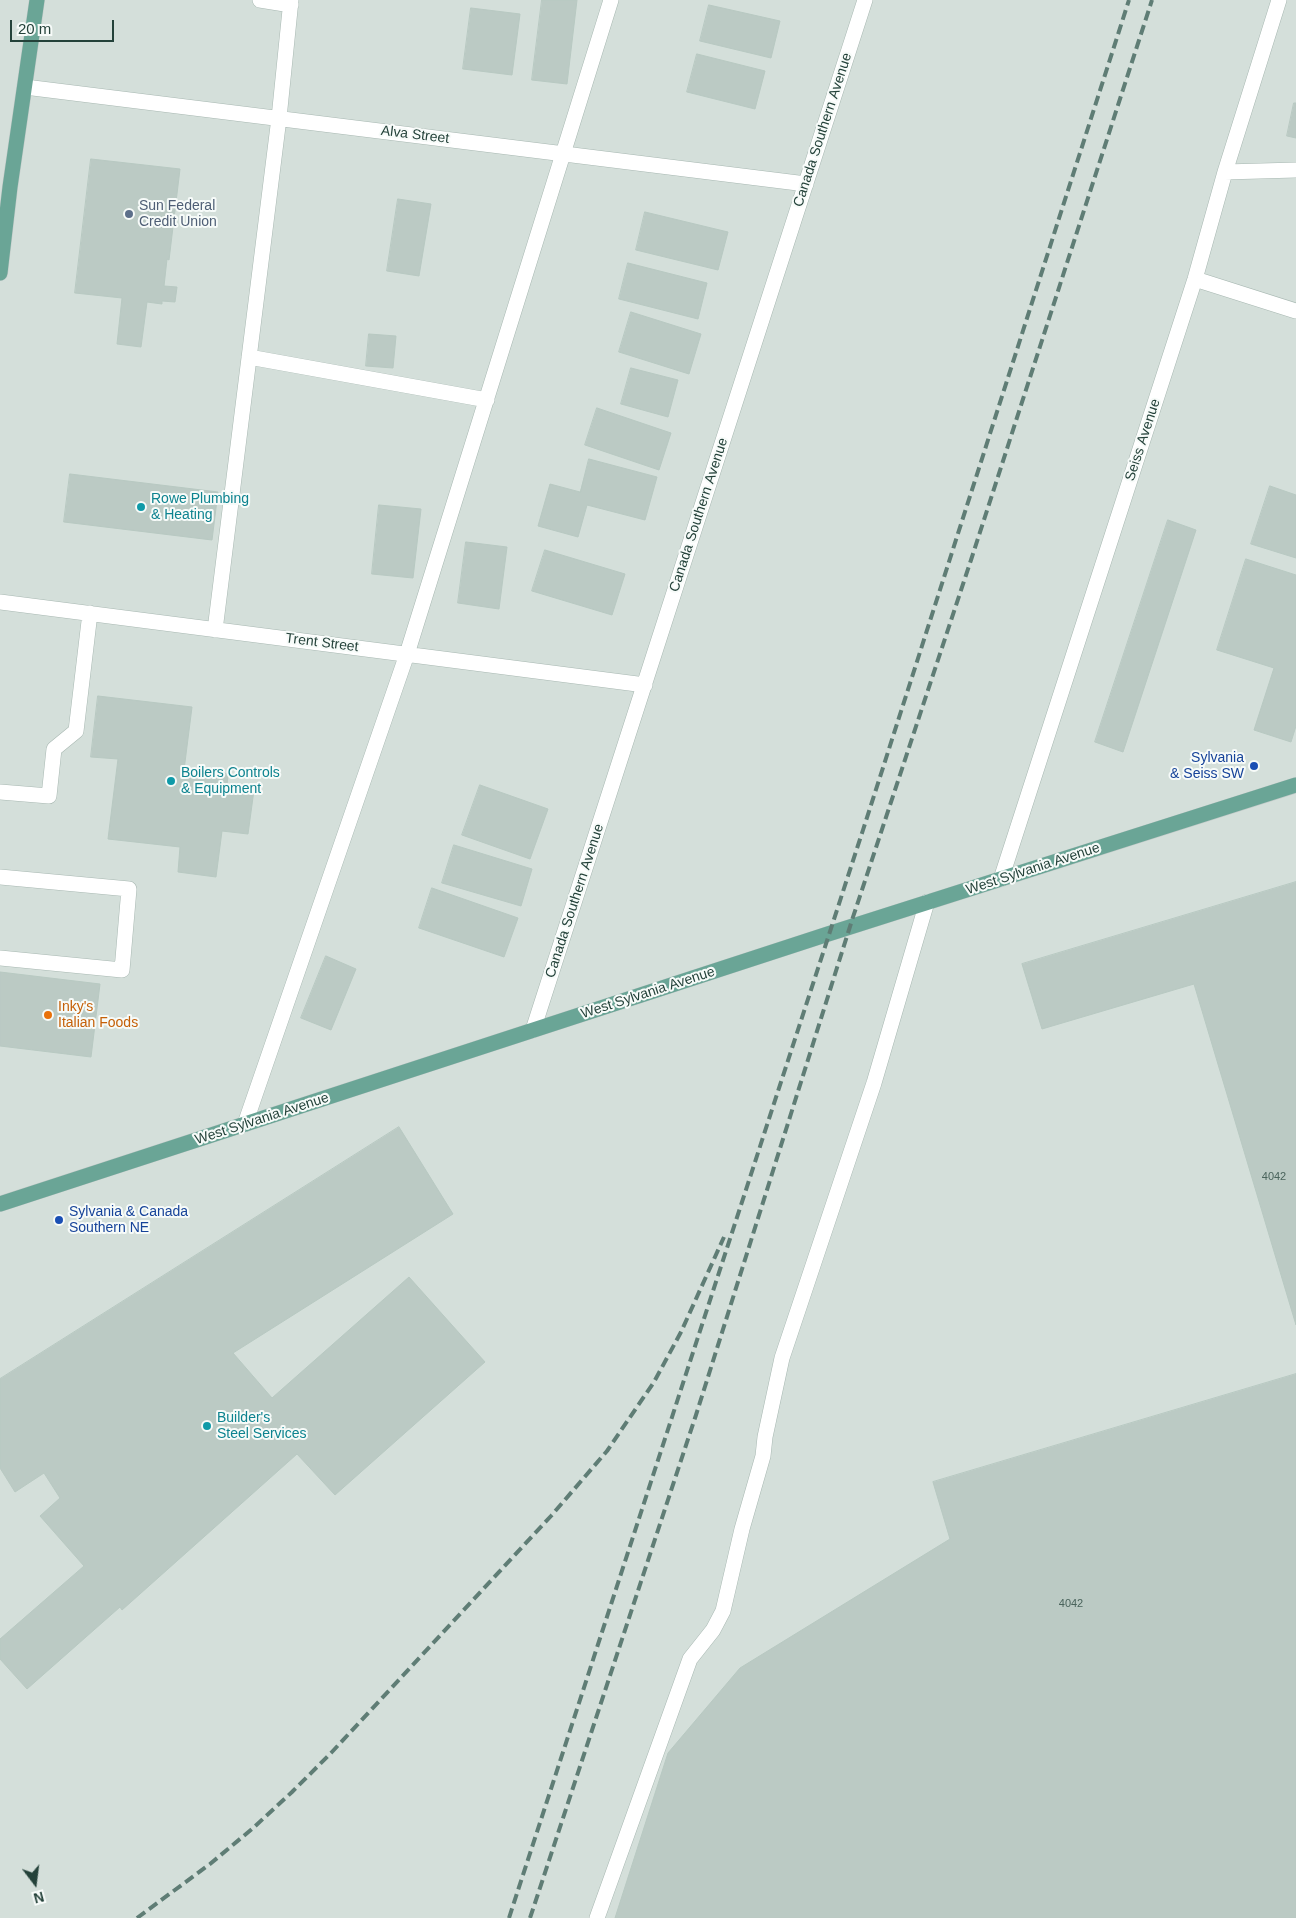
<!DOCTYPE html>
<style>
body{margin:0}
#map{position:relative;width:1296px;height:1918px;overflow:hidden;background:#e6efeb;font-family:Arial,sans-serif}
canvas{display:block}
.north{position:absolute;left:10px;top:1858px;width:50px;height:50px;-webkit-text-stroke:4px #f7fbf9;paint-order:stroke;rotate:165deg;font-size:14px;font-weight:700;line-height:20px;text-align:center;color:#24423a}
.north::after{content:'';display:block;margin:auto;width:18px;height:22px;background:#24423a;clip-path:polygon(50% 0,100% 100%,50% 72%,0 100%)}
.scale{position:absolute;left:10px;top:20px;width:104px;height:22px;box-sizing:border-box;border:2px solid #24423a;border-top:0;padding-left:6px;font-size:15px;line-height:18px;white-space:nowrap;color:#24423a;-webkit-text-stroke:4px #f7fbf9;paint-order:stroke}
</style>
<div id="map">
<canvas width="1296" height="1918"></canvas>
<div class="north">N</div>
<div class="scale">20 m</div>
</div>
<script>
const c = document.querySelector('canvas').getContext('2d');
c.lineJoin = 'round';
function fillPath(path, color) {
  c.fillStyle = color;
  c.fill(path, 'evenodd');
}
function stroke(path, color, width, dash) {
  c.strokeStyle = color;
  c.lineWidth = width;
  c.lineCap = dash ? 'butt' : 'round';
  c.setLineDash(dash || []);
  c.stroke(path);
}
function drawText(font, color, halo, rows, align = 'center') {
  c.font = font + ' Arial,sans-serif';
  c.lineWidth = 4;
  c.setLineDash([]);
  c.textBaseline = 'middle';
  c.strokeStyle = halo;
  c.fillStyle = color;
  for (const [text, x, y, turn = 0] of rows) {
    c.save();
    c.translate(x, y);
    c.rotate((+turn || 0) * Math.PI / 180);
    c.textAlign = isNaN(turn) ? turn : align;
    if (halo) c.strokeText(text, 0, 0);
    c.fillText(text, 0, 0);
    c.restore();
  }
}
fillPath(new Path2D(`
 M0 0H1296V1918H0Z`), '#d4dfda');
const building = new Path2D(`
 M542 0H577L567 84 532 80Z
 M709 5 780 21 771 58 700 41Z
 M471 8 520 14 512 75 463 69Z
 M697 54 765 71 755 109 687 92Z
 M1294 103H1296V138L1287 136Z
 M91 159 180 169 169 260 167 259 164 286 177 287 175 302 162 301V304L147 302 141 347 117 344 122 298 75 293Z
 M398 199 431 204 419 276 387 271Z
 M645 212 728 232 718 270 636 250Z
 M628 263 707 283 698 319 619 299Z
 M631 312 701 334 689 374 619 352Z
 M369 334 396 336 393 368 366 366Z
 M631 368 678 380 668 417 621 404Z
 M597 408 671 433 659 470 585 445Z
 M589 459 657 477 645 520 587 505 578 537 538 526 550 484 580 492Z
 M70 474 218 492 212 540 64 522Z
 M1270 486 1296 495V558L1251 544Z
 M379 505 421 509 413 578 372 574Z
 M1168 520 1196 530 1123 752 1095 742Z
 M466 542 507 547 499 609 458 603Z
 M545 550 625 574 612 615 532 591Z
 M1246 559 1296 575V726L1291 742 1254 730 1274 668 1217 650Z
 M98 696 192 707 184 770 228 774 227 787 254 790 248 834 222 831 216 877 178 872 180 847 108 839 118 759 91 757Z
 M480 785 548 809 530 859 462 835Z
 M454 845 532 869 521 906 442 883Z
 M1296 882V1325L1194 984 1042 1029 1022 964Z
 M432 888 518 918 504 957 419 928Z
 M326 956 356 969 331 1030 301 1018Z
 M0 972 100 984 91 1057 0 1046Z
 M399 1127 453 1214 233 1353 272 1398 409 1277 485 1362 335 1495 297 1454 122 1610 120 1607 27 1689 0 1659V1639L84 1566 40 1516 60 1498 44 1473 15 1492 0 1468V1379Z
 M1296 1374V1918H615L668 1753 740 1668 950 1539 933 1482Z`);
fillPath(building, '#bbcac4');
stroke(building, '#b8c9c2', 1);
const minor = new Path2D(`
 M260 0 291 5
 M25 87 806 184
 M1225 172 1296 170
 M1195 279 1296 311
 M249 357 487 400
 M0 602 645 685
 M215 630 279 118 291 0
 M0 792 49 796 54 749 76 731 90 613
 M0 877 129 889 122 970 0 958
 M1001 879 1195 279 1225 172 1279 0
 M533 1030 865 0
 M245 1124 407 654 611 0
 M597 1918 690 1659 713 1630 723 1611 742 1529 763 1456 765 1437 782 1358 874 1083 927 902`);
const major = new Path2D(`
 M0 273 10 187 37 0
 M0 1204 828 934 1296 785`);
stroke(minor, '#a8b8b2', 16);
stroke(major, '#c2cac8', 16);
stroke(minor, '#fff', 15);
stroke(major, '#6aa596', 15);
stroke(new Path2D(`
 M137 1918 210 1864 252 1829 292 1792 331 1753 551 1516 607 1451 654 1382 681 1332 724 1237
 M509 1918 863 830 1129 0
 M530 1918 696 1415 853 917 971 560 1152 0`), '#5f7d75', 4, [10, 5]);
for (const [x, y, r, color] of [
 [129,214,5,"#5c6f8a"],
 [141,507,5,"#0f9aa8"],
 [1254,766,5,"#1a4fb4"],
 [171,781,5,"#0f9aa8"],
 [48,1015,5,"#e8710a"],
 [59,1220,5,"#1a4fb4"],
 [207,1426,5,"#0f9aa8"]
]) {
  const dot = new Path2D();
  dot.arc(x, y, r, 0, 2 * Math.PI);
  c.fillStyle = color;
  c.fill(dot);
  stroke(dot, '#f7fbf9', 2);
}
drawText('11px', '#4a645c', null, [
 ["4042",1274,1177],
 ["4042",1071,1604]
]);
drawText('14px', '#24423a', '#f7fbf9', [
 ["Canada Southern Avenue",823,130,-72],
 ["Alva Street",415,135,7],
 ["Seiss Avenue",1143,440,-72],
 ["Canada Southern Avenue",699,515,-72],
 ["Trent Street",322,643,7],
 ["West Sylvania Avenue",1033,869,-18],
 ["Canada Southern Avenue",575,901,-72],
 ["West Sylvania Avenue",648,993,-18],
 ["West Sylvania Avenue",262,1119,-18]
]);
drawText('14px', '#4e5e75', '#f7fbf9', [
 ["Sun Federal",139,206],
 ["Credit Union",139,222]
], 'left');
drawText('14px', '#0d838f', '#f7fbf9', [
 ["Rowe Plumbing",151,499],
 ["& Heating",151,515],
 ["Boilers Controls",181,773],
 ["& Equipment",181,789],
 ["Builder's",217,1418],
 ["Steel Services",217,1434]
], 'left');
drawText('14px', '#164399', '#f7fbf9', [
 ["Sylvania",1244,758],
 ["& Seiss SW",1244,774],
 ["Sylvania & Canada",69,1212,"left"],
 ["Southern NE",69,1228,"left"]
], 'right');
drawText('14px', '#c56008', '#f7fbf9', [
 ["Inky's",58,1007],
 ["Italian Foods",58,1023]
], 'left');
</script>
